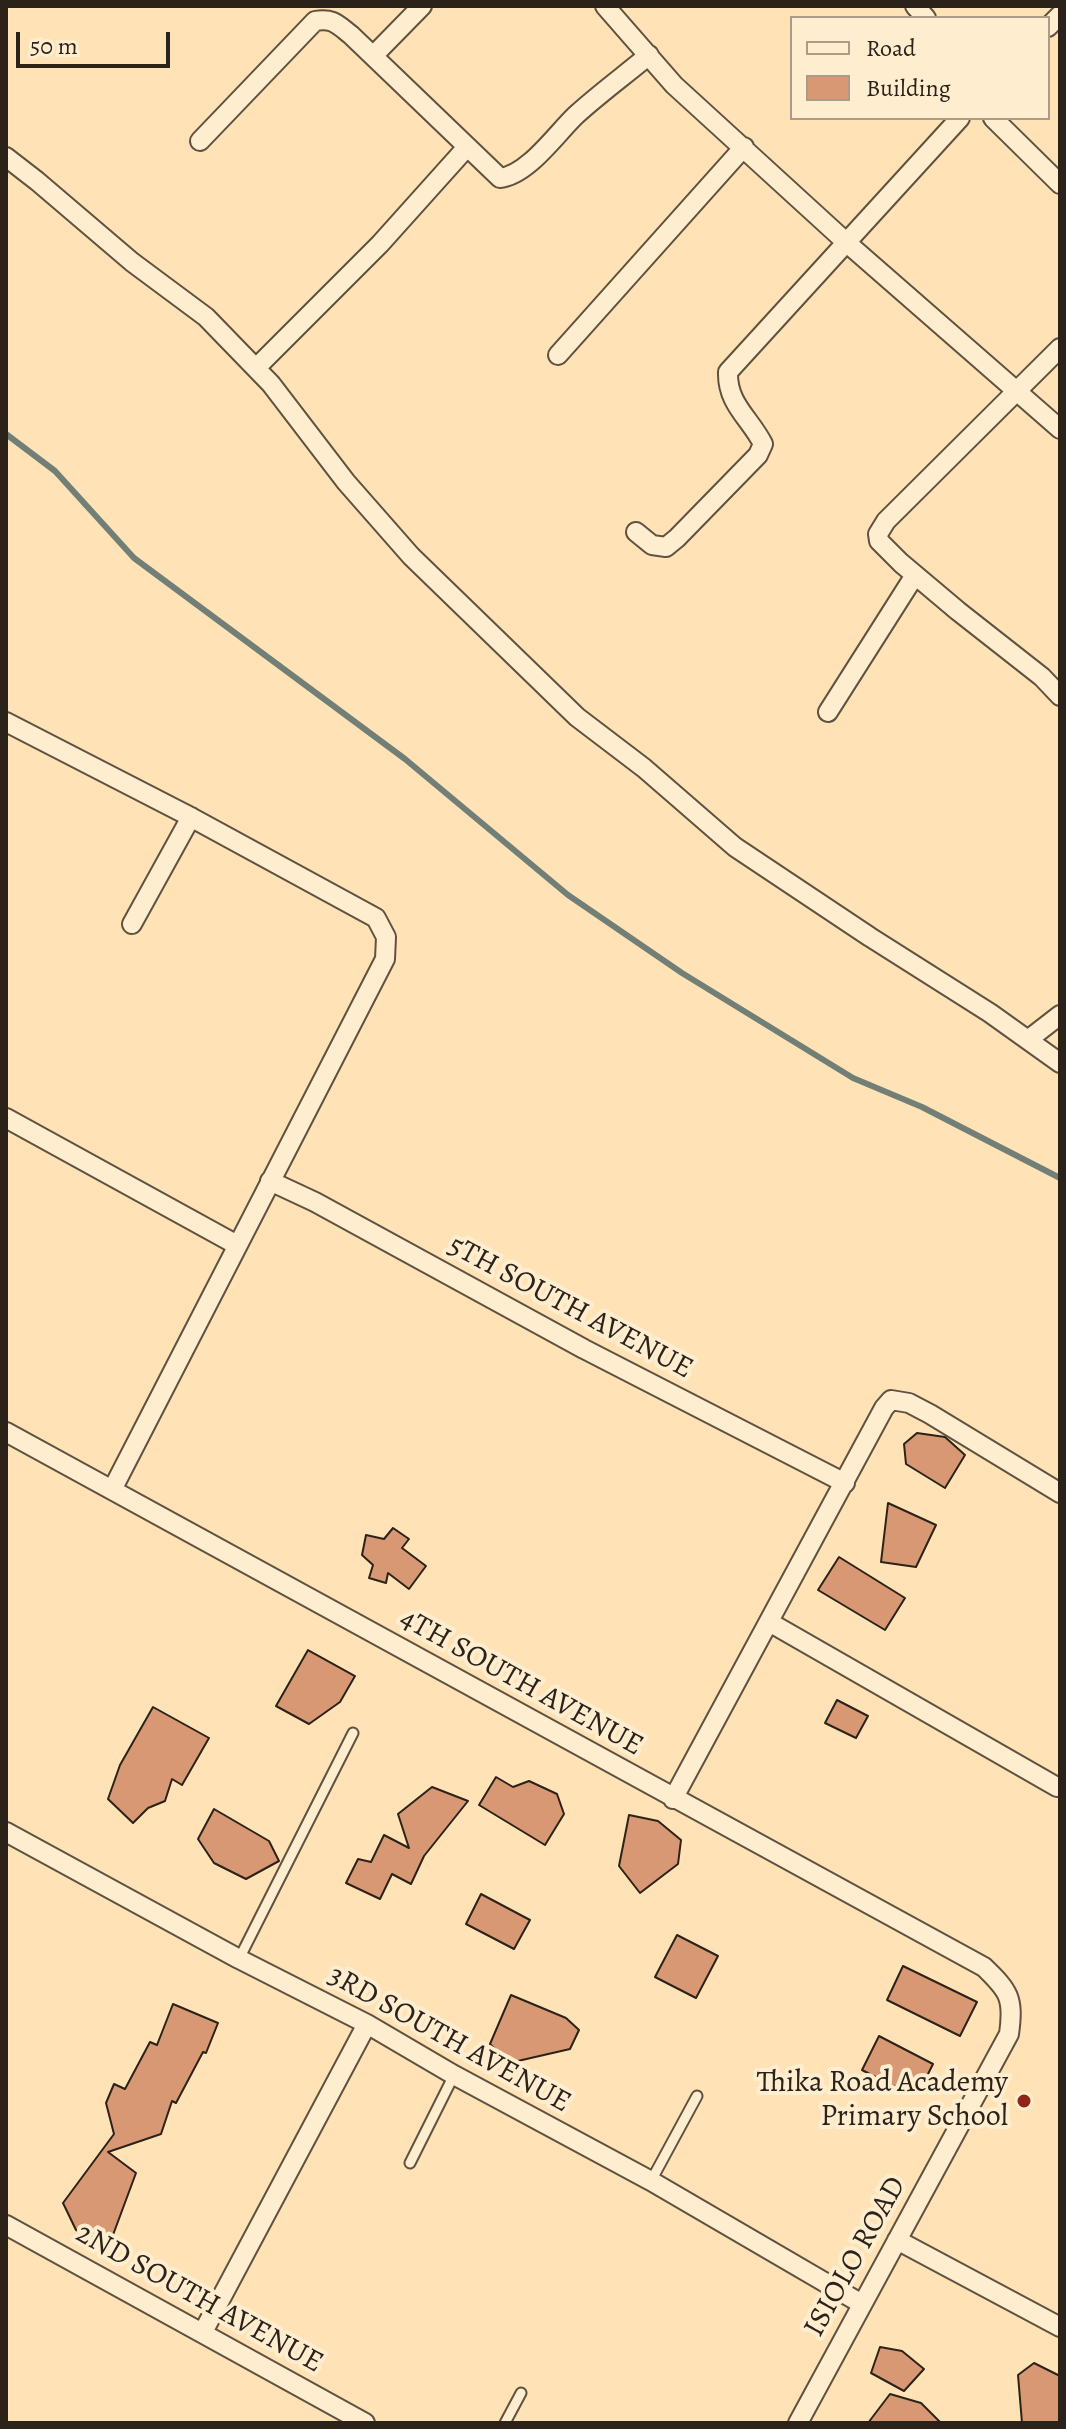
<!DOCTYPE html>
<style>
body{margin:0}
#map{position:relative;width:1066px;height:2429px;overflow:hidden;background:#ffe3b6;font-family:Alegreya,serif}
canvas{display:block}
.frame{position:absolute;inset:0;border:8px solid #2b2219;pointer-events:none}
.legend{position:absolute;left:790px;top:16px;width:260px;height:104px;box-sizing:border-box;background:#ffedd0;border:2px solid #aa9c87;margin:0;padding:10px 14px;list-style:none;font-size:24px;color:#2b2219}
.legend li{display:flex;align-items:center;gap:16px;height:40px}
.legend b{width:40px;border:2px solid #aa9c87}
.scale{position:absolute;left:16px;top:32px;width:154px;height:36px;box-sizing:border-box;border:4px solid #2b2219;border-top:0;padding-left:10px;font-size:24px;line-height:28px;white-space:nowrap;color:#2b2219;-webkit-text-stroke:6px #ffedd0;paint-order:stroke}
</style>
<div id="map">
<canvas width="1066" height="2429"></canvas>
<div class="frame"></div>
<ul class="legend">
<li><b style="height:10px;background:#ffedd0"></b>Road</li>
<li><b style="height:22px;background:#d89873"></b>Building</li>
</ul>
<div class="scale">50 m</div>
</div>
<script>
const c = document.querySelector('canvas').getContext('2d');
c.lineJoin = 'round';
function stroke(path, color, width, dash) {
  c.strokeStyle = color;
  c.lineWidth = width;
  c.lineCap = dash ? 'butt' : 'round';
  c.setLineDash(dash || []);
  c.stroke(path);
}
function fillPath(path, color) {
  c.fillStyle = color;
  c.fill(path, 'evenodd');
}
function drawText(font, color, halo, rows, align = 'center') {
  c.font = font + ' Alegreya,serif';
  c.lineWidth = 8;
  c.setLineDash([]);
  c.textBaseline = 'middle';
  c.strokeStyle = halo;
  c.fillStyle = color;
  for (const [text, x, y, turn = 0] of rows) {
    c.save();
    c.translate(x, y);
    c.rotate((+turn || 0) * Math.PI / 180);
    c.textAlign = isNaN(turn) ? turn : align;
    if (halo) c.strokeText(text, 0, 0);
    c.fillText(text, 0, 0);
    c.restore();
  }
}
stroke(new Path2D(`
 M6 434 55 471 134 558 405 759 568 895 682 973 853 1078 922 1107 1060 1178`), '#727f77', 6);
const building = new Path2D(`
 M917 1433 945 1437 965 1455 945 1488 906 1464 904 1444Z
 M888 1503 936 1525 916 1567 881 1562Z
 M393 1528 409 1539 402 1548 426 1566 409 1589 388 1573 386 1583 369 1578 373 1565 362 1555 366 1535 384 1539Z
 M839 1557 905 1598 885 1630 818 1590Z
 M308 1650 355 1676 340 1702 309 1724 276 1706Z
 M837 1700 868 1716 856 1738 825 1723Z
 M153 1707 209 1738 182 1785 172 1779 165 1801 148 1808 133 1823 108 1799 120 1765Z
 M496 1777 513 1787 529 1781 557 1794 564 1814 545 1845 479 1805Z
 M432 1787 468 1801 424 1856 411 1884 392 1874 380 1899 346 1883 358 1859 371 1862 384 1835 409 1848 398 1814Z
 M214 1809 269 1841 279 1861 246 1879 214 1863 198 1839Z
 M629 1815 658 1821 681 1840 678 1864 640 1893 619 1866Z
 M481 1894 530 1920 514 1949 466 1924Z
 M677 1935 718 1956 696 1998 655 1977Z
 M903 1966 977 2002 960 2036 887 2000Z
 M511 1995 566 2018 579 2030 570 2049 509 2063 490 2044Z
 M173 2004 218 2023 206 2053 203 2052 176 2103 172 2101 161 2134 108 2152 136 2173 110 2243 76 2230 63 2203 114 2134 106 2103 114 2084 125 2089 150 2042 157 2045Z
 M879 2036 933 2064 919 2092 897 2088 862 2070Z
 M880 2347 902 2351 924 2369 904 2391 871 2373Z
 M1034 2363 1060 2376V2423H1022L1018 2375Z
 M890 2394 921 2403 941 2423H868Z`);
fillPath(building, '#d89873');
stroke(building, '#2b2219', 2);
const lane = new Path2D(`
 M239 1959 353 1733
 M410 2163 454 2075
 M651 2181 697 2096
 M505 2423 521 2393`);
const street = new Path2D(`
 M605 6 674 85 847 243 1060 429
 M915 6 926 18
 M1048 27 1060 15
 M373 56 422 6
 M993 118 1060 184
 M200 141 315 21C333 18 337 24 351 35L500 178C528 175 556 134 576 115 599 94 625 75 649 55
 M6 157 37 181 132 262 206 317 271 384 346 482 411 556 577 717 644 768 735 847 870 937 990 1013 1060 1063
 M1060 348 886 521 878 534 879 541 901 563 958 611 1042 677 1060 696
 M558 355 744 147
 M256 368 380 244 467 147
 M636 532 652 545 666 547 677 538 758 455 763 444C750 418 727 404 728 372L960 118
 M828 712 915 575
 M6 722 185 814 376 918 386 937 385 959 112 1490
 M132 924 191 817
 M1029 1039 1060 1015
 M6 1118 237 1245
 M270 1181 315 1202 584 1349 845 1483
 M6 1432 984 1967C1009 1991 1014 1998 1009 2034L798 2423
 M769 1622 1057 1787
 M673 1799 884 1408 891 1400 909 1403 930 1414 1060 1493
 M6 1832 239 1959 367 2024 454 2075 651 2181 862 2304
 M6 2225 365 2423
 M897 2240 1060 2327
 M203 2332 367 2024`);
stroke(lane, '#605240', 13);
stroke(street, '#605240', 22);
stroke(lane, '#ffedd0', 9);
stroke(street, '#ffedd0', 18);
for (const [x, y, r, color] of [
 [1024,2101,8,"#8f2418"]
]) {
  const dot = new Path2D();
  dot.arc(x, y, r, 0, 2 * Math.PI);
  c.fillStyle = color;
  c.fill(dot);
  stroke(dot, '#ffedd0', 3);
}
drawText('30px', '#2b2219', '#ffedd0', [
 ["5TH SOUTH AVENUE",570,1308,28],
 ["4TH SOUTH AVENUE",521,1683,29],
 ["3RD SOUTH AVENUE",449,2040,29],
 ["ISIOLO ROAD",856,2257,-61],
 ["2ND SOUTH AVENUE",199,2299,29]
]);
drawText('30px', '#2b2219', '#ffedd0', [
 ["Thika Road Academy",1008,2084],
 ["Primary School",1008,2118]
], 'right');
</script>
